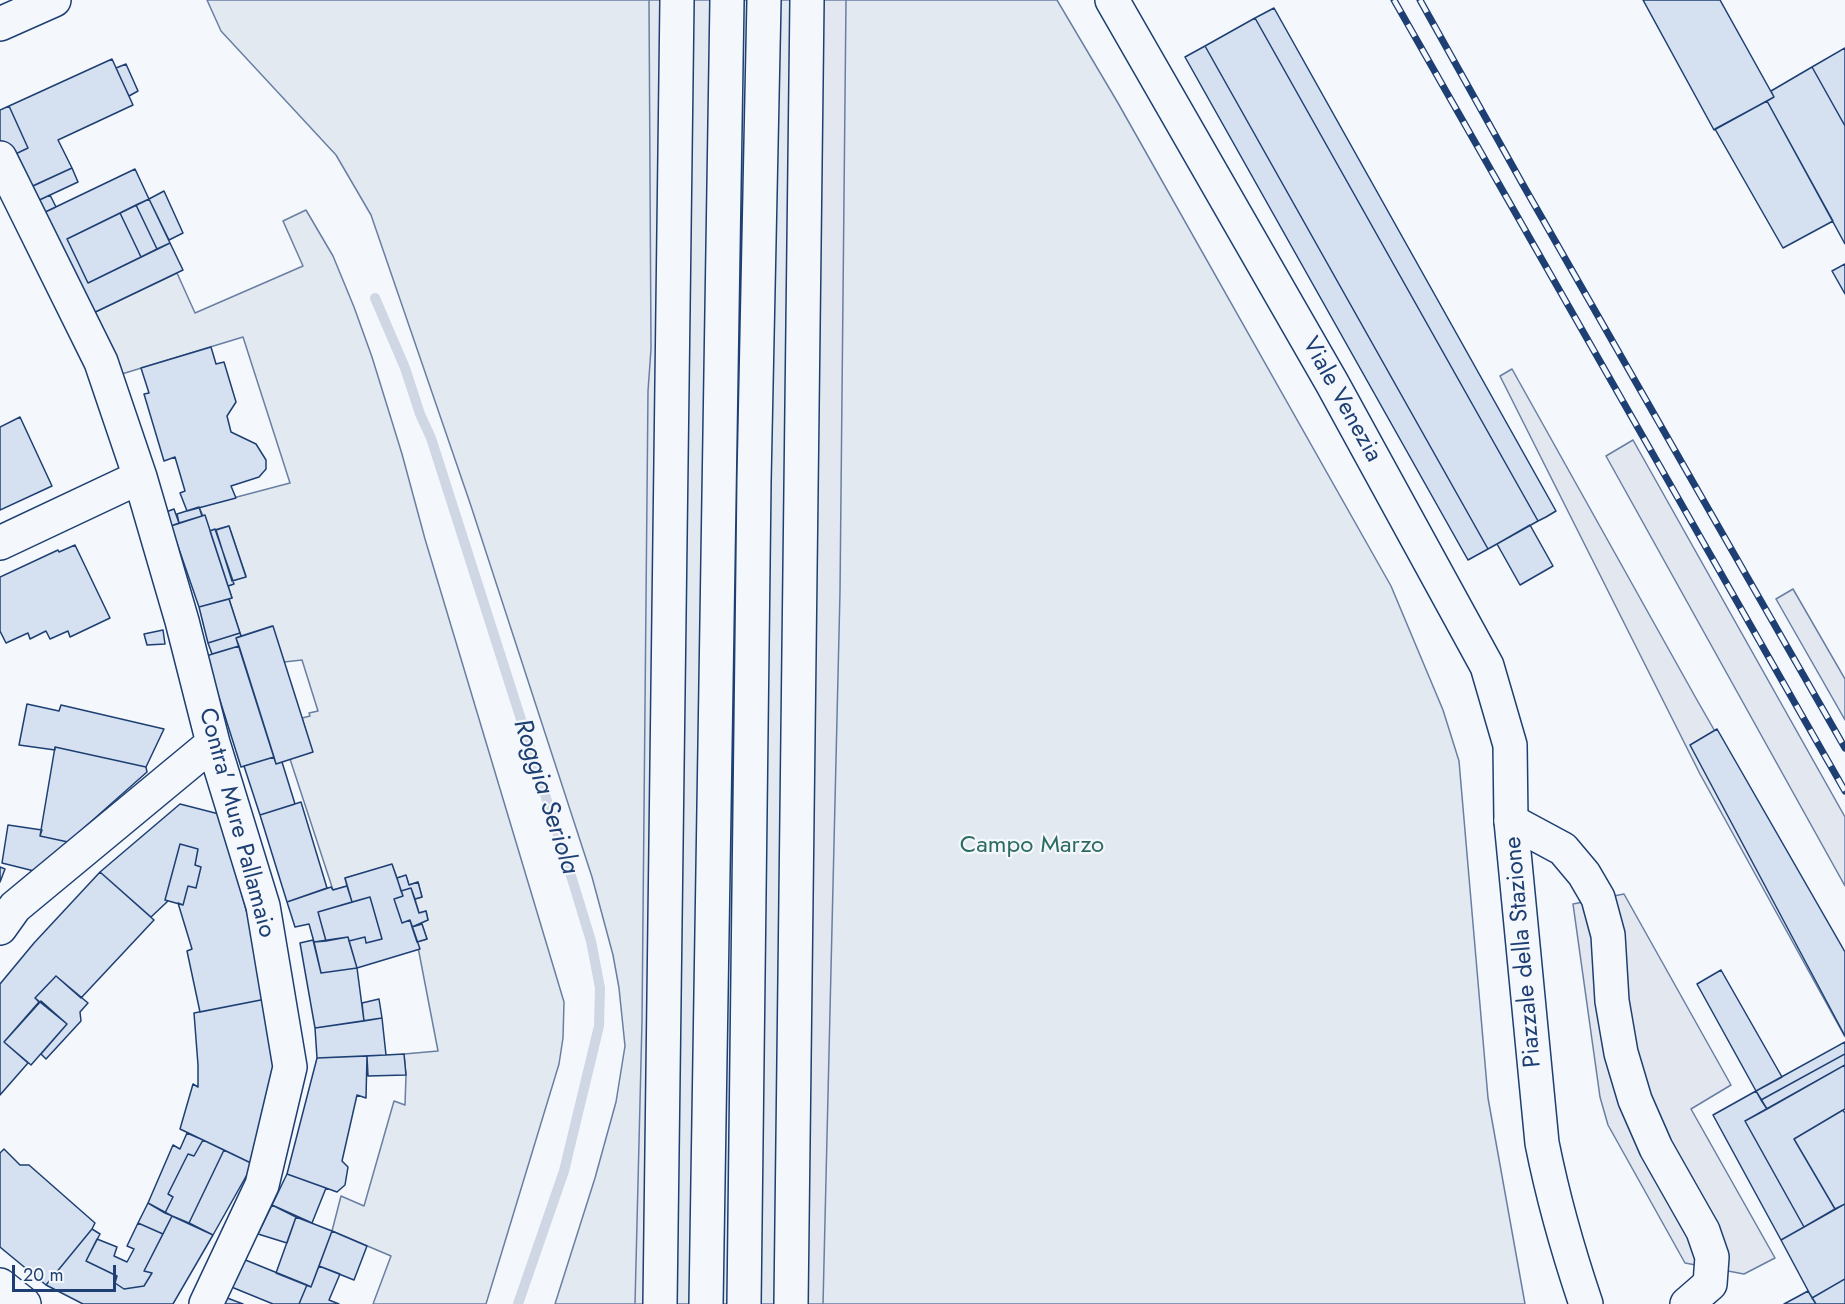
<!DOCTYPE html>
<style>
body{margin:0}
#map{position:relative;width:1845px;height:1304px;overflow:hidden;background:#f4f7fb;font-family:Jost,sans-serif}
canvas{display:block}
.scale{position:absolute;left:12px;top:1265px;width:104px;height:27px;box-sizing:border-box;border:3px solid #1d3f73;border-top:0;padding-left:8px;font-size:18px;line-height:21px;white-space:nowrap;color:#1d3f73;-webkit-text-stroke:4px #f4f7fb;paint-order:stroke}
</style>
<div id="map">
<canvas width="1845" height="1304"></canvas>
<div class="scale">20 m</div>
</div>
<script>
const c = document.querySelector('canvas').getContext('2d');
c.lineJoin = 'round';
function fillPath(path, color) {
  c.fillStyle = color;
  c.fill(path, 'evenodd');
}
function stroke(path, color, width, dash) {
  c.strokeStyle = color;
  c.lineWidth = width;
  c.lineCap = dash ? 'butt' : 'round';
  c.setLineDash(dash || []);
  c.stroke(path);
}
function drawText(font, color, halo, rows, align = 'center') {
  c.font = font + ' Jost,sans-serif';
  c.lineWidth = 4.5;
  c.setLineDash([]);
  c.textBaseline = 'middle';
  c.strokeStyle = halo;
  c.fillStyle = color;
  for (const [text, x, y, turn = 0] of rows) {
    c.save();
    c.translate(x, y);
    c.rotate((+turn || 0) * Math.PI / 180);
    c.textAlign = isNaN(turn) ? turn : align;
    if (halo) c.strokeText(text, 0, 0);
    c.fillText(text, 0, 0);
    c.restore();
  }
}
const green = new Path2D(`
 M207 0H1057L1118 103 1391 586 1443 710 1459 761 1488 1098 1525 1304H555L595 1178 616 1102 625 1046 619 988 613 955 592 877 470 503 371 215 336 155 221 31Z
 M306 210 333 256 354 307 372 357 402 454 425 539 564 1002 563 1038 559 1064 486 1304H373L391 1256 332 1231 341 1196 364 1206 394 1101 405 1105 406 1075 404 1054 438 1051 417 942 427 939 421 922 428 920 426 911 419 913 415 899 422 897 418 882 409 885 406 876 397 878 392 865 345 878 347 886 333 890 290 759 312 752 302 718 310 716 309 713 318 711 302 660 284 662 272 626 241 636 229 599 232 598 228 586 233 584 232 581 246 576 229 526 210 531 199 507 290 483 243 337 112 377 87 316 177 273 195 313 303 266 283 221Z`);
fillPath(green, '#e3e9f0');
stroke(green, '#687fa3', 1.5);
const parking = new Path2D(`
 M649 0H677L660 1304H635L642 1021 648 391 651 349Z
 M807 0H846L840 592 823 1304H791Z
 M1512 369 1697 700 1845 958V1037L1700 774 1500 376Z
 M1633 440 1845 817V886L1606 456Z
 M1793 589 1845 679V720L1776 599Z
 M1624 894 1731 1085 1691 1109 1775 1258 1744 1274 1685 1263 1608 1125 1600 1097 1573 904Z`);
fillPath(parking, '#e3e8f0');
stroke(parking, '#687fa3', 1.5);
stroke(new Path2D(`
 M375 298 405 368 420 414 431 438 573 882 591 941 600 988 599 1026 564 1171 518 1304`), '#cfd7e4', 10);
const building = new Path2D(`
 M1643 0H1720L1774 97 1714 130Z
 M1274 8 1556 511 1546 517 1538 521 1255 18Z
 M1255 18 1538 521 1488 549 1205 46Z
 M1205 46 1488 549 1468 560 1185 57Z
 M1845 48V126L1812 67Z
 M112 59 133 105 58 140 72 168 20 192 5 159 28 148 9 106Z
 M126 64 138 91 129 96 116 68Z
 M1812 67 1845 126V244L1767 101 1774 97 1771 91Z
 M1767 101 1833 221 1783 248 1715 129Z
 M9 106 28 148 5 159 0 149V110Z
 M72 168 78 182 33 203 26 189Z
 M135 169 149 199 67 239 88 283 170 243 183 270 87 316 39 215Z
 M164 191 183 233 169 240 149 199Z
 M50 195 56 207 39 215 33 203Z
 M149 199 170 243 157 249 136 205Z
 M136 205 157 249 141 257 120 213Z
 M120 213 141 257 88 283 67 239Z
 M1845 264V294L1832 271Z
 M211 347 216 364 224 362 236 402 227 416 231 432 256 444 266 460V469L259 477 231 486 236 498 187 511 180 493 185 491 175 457 164 461 144 394 149 393 141 368Z
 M20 417 52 486 0 510V427Z
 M199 507 202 516 179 523 177 514Z
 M174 509 179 523 171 526 166 512Z
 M205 515 232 598 199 607 171 526Z
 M1530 525 1553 566 1520 585 1497 544Z
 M229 526 246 577 232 581 216 530Z
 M215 529 234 584 228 586 210 531Z
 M75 545 110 618 70 637 68 631 50 639 46 631 30 639 28 633 6 643 0 631V577L58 550 59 552Z
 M229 599 240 633 208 643 199 607Z
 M273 626 313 752 276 764 236 638Z
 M163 630 165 644 147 645 144 634Z
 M240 633 241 636 236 638 239 646 212 654 208 643Z
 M239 646 274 757 241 767 206 656Z
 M27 704 59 711 61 705 164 729 146 767 55 747V750L19 745Z
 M1717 729 1845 952V1036L1690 745Z
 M55 747 146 767 147 772 68 842 40 836Z
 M274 757 276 764 282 762 295 804 260 815 244 766Z
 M301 802 327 888 287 902 260 815Z
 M180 804 219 814 271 998 200 1012 187 951 192 949 178 903 183 905 188 886 196 888 201 867 195 865 198 849 180 844 165 900 168 901 151 917 100 872Z
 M8 825 42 830 40 836 68 842 38 872 2 863Z
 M180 844 198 849 195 865 201 867 196 888 188 886 183 905 165 900Z
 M392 864 403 896 394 899 402 923 410 920 420 949 357 968 349 941 365 937 366 943 382 939 370 897 352 902 345 878Z
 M0 867 5 869 0 882Z
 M100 872 154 920 81 998 56 976 35 998 39 1002 4 1042 28 1063 0 1095V984L34 943Z
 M406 875 409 885 418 882 422 897 415 899 411 888 401 891 397 878Z
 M347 886 352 902 318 912 326 941 314 942 309 924 295 927 287 902 331 887 333 890Z
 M411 888 419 913 426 911 428 920 412 927 410 920 402 923 394 899 403 896 401 891Z
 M370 897 382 939 366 943 365 937 349 941 348 937 326 941 318 912Z
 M422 924 427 939 417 942 412 927Z
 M348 937 357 968 321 973 314 942Z
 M313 940 321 973 357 968 364 1021 315 1028 300 943Z
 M1721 970 1782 1077 1756 1091 1697 984Z
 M56 976 88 1003 80 1012 81 1021 46 1059 41 1054 67 1024 35 998Z
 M271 998 274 1077 253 1164 180 1129 193 1084 198 1087V1065L194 1013Z
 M379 999 382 1018 364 1021 362 1003Z
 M41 1001 67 1024 31 1065 4 1042Z
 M382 1018 386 1055 317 1058 315 1028Z
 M1845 1042V1054L1761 1100 1756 1091Z
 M404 1054 406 1075 368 1076 367 1056Z
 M1845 1054V1065L1767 1109 1761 1100Z
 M367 1056 366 1098 357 1095 342 1161 348 1167 345 1185 337 1192 287 1174 317 1058Z
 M1845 1065V1109L1794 1139 1835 1209 1804 1227 1745 1121Z
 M1756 1091 1767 1109 1745 1121 1804 1227 1781 1240 1713 1115Z
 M1843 1110 1845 1113V1204L1835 1209 1794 1139Z
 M187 1133 203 1140 194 1156 188 1154 168 1194 173 1197 165 1213 148 1203 173 1145 180 1149Z
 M203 1140 224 1150 189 1223 165 1213 173 1197 168 1194 188 1154 194 1156Z
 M4 1149 20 1165H29L95 1223 92 1229 46 1285 0 1247V1153Z
 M224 1150 253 1164 213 1235 189 1223Z
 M287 1174 326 1188 312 1223 272 1205Z
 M148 1203 172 1216 163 1234 138 1223Z
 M1845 1204V1279L1812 1298 1781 1240Z
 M272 1205 296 1217 287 1243 258 1234Z
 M172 1216 213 1235 173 1304H83L46 1285 92 1229 100 1234 86 1261 117 1276 115 1283 124 1289 144 1286 152 1273 144 1271Z
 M296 1217 332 1231 311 1287 276 1273Z
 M138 1223 163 1234 144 1271 152 1273 144 1286 124 1289 115 1283 117 1276 86 1261 97 1239 117 1247 114 1256 127 1262 134 1249 127 1246Z
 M332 1231 367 1246 354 1280 319 1266Z
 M243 1259 307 1285 299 1304H273L229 1286Z
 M319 1266 340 1274 329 1300 339 1304H299L307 1285 311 1287Z
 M1845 1279V1304H1816L1812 1298Z
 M1808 1291 1816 1304H1784L1797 1297Z
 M222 1296 243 1304H218Z`);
fillPath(building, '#d5e0f0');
stroke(building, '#1d3f73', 1.5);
const minor = new Path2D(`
 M0 24 54 0
 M0 158 101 362 140 477 182 621 213 743 263 906 290 1067 262 1185 206 1304
 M0 543 140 477
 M1511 821 1563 849 1584 874 1598 898 1608 935 1612 1001 1621 1053 1635 1100 1656 1148 1703 1231 1712 1257 1710 1284 1687 1304
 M0 928 15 907 213 743
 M0 1285 24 1304
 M660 1304 677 0
 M706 1304 727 0
 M744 1304 754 481 764 0
 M791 1304 807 0`);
const major = new Path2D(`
 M1112 0 1332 383 1487 666 1510 745 1511 821 1542 1143C1553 1198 1568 1251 1586 1304`);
stroke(minor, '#1d3f73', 36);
stroke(major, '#1d3f73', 36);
stroke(minor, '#f4f7fb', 33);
stroke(major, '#f4f7fb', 33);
const rail = new Path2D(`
 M1394 0 1845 791
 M1420 0 1522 183 1845 748`);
stroke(rail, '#1d3f73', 7);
stroke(rail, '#f4f7fb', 4.5, [14]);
drawText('24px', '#1d3f73', '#f4f7fb', [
 ["Viale Venezia",1341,400,61],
 ["Contra' Mure Pallamaio",236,823,75],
 ["Piazzale della Stazione",1524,952,-95]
]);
drawText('24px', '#2c6c60', '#f4f7fb', [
 ["Campo Marzo",1032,846]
]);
drawText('italic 26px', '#1d3f73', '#f4f7fb', [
 ["Roggia Seriola",545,797,72]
]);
</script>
